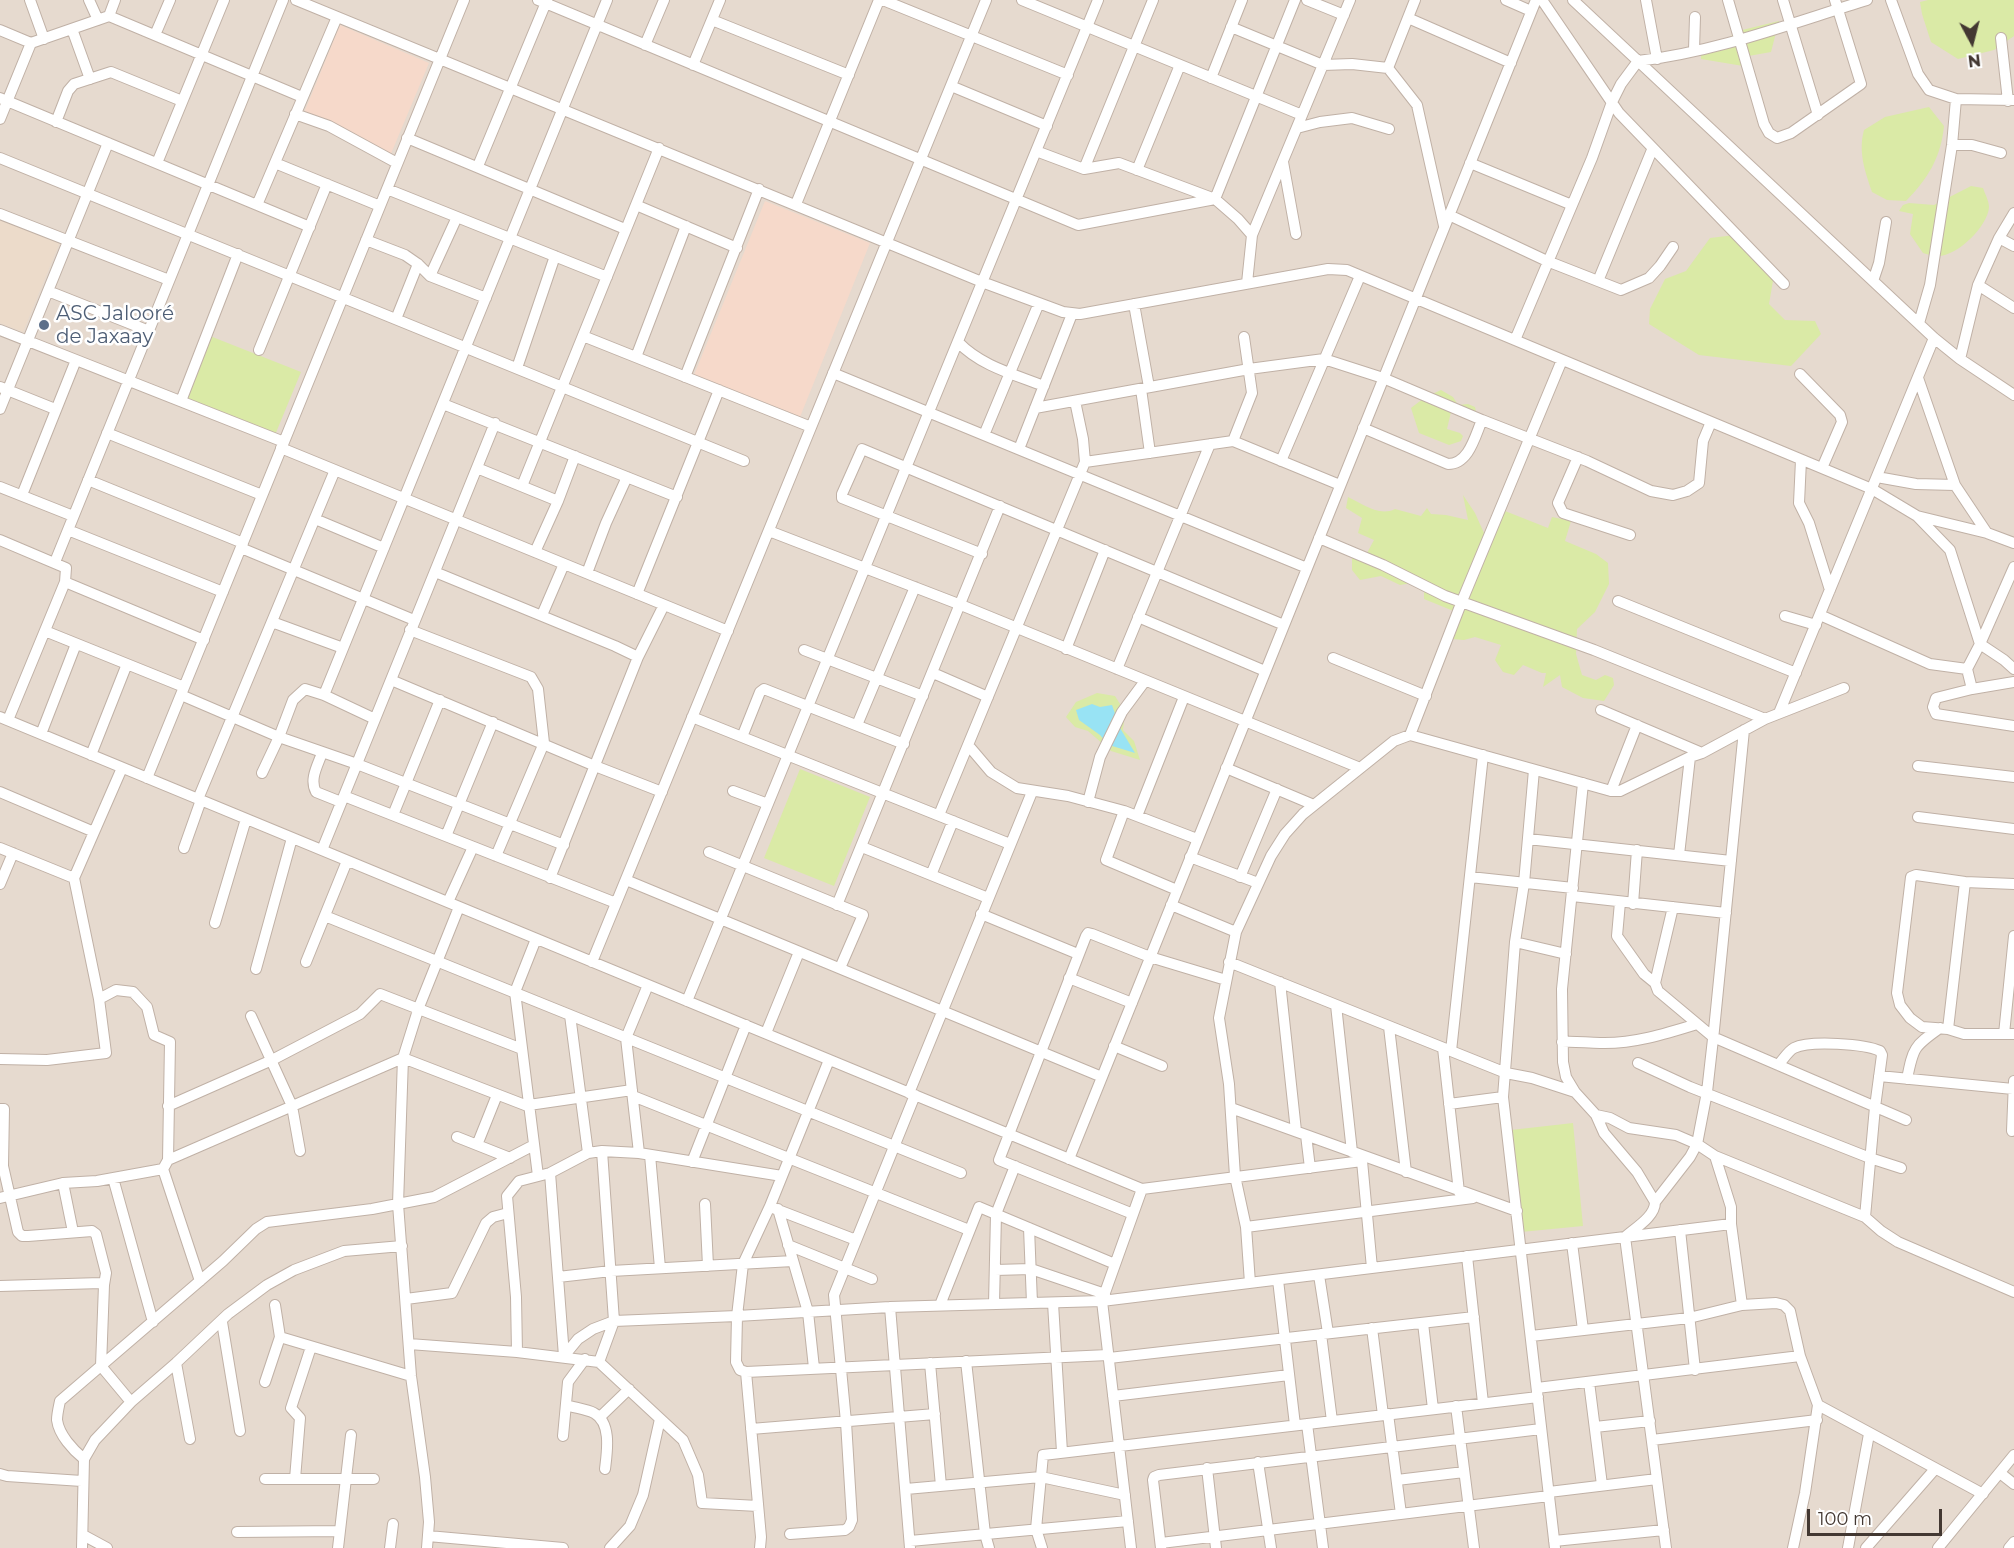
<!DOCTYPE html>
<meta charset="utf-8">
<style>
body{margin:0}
#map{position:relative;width:2014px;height:1548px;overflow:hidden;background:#f2e9e1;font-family:Montserrat,sans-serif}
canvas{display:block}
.north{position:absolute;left:1942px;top:12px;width:60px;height:60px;-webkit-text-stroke:4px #fff;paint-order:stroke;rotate:173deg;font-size:16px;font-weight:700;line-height:24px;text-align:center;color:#433832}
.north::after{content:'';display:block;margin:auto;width:21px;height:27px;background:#433832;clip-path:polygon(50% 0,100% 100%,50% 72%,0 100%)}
.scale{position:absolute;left:1807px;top:1509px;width:135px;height:27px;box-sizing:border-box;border:3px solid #433832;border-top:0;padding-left:8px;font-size:18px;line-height:21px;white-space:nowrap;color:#433832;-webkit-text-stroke:4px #fff;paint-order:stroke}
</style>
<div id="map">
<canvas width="2014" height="1548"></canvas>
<div class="north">N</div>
<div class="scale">100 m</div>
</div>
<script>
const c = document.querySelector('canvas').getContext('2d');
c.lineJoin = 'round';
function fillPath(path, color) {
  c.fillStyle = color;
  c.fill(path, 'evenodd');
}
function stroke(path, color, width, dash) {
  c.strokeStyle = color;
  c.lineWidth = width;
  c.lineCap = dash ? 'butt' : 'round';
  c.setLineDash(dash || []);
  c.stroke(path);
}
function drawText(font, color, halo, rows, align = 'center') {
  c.font = font + ' Montserrat,sans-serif';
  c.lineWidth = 5;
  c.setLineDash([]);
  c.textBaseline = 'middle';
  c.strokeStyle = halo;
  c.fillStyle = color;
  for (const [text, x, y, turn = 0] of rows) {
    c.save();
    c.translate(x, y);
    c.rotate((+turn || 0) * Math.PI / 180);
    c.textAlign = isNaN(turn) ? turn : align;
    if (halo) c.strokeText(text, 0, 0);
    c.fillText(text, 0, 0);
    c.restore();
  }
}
fillPath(new Path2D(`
 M0 0H2014V1548H0Z`), '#e6dacf');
fillPath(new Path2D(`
 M340 25 429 63 390 156 301 120Z
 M765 201 870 243 800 417 694 375Z`), '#f6d9ca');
fillPath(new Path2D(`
 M0 218 60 242 23 332 0 323Z`), '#ecdbca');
fillPath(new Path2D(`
 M1928 0H2014V36L1994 50 1958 59 1931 42 1922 14 1920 2Z
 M1779 21 1771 52 1743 57V66L1701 59V49L1724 47 1734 32Z
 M1929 107 1944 126C1941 157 1928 179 1906 201L1887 200 1872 192C1865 171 1858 152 1864 130L1885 117Z
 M1971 186 1983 188C1985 194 1989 201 1989 207 1988 226 1957 257 1937 256 1932 256 1927 254 1923 253L1910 234 1913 214 1899 211 1903 205 1909 203 1934 205Z
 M1735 235 1775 269 1769 304 1785 320 1815 321 1821 334 1791 366 1699 355 1649 324 1650 309 1665 279 1686 271 1710 238Z
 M210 336 301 372 275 435 185 399Z
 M1441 390 1453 397 1458 405 1468 404 1475 407 1477 416 1451 412 1447 429 1460 433 1463 436 1461 441 1449 445 1419 433 1411 408 1424 398Z
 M1509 487 1505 511 1548 528 1552 517 1571 521 1565 541 1596 554 1608 563 1609 584 1595 612 1577 629 1576 654 1582 675 1596 680 1605 675 1613 678 1614 685 1604 701 1583 698 1562 687 1560 675 1543 687 1546 673H1542L1523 665 1514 675 1503 672 1495 660 1501 645 1475 637 1464 640 1452 639 1456 612 1424 599V587L1412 583 1400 585 1381 576 1360 580 1352 570V555L1367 553 1374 540 1358 533 1362 518 1346 508 1348 497C1363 504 1379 517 1395 509L1421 516 1427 508 1431 514 1446 515 1468 520 1463 495 1475 513 1484 533 1497 505Z
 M1097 693 1115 696 1125 712 1123 730 1134 741 1140 760 1111 751 1088 731 1075 727 1066 717 1076 702Z
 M800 769 870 797 834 886 764 858Z
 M1573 1123 1583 1226 1521 1232 1511 1130Z`), '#daeaa6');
fillPath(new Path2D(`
 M1092 704 1100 707 1112 705 1120 728 1135 753 1109 745 1100 735 1079 720 1076 710Z`), '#98e3f4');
const minor = new Path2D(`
 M30 0 44 39
 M89 0 98 20
 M296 0 982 282 1063 312 1080 314 1328 269 1347 270 1872 489 1917 516 1987 533 2014 543
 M538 0 1078 225 1215 199
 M883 0 1068 75
 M1022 0 1302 115
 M1153 0 1084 169 1119 163 1215 199 1238 219 1252 235
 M1307 0 1344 15
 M1506 0 1531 11
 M1542 0 1619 113 1784 284
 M1573 0 1934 338 1960 359 2014 395
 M1646 0 1657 59
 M1728 0 1764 124 1769 133 1777 138 1791 133 1861 84 1835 0
 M1783 0 1818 115
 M1891 0 1918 74 1929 90 1956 99 2014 100
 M109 16 115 0
 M1408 18 1511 63
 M712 20 849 75
 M1231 27 1323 65 1352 64 1388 68 1417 105 1444 226
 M72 29 90 79
 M0 30 31 43 109 16 302 97
 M155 35 170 0
 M2001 38 2008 101
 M645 45 664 0
 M1694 50 1695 17
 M693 65 720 0
 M1388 68 1415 0
 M1211 78 1242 0
 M951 86 1047 126
 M0 98 310 227
 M295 114 329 126 397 163
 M0 119 31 43
 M56 122 68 91 74 84 111 72 182 101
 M1297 128 1320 122 1352 118 1389 129
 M407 138 625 229
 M1952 145H1972L2001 153
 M1036 151 1084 169
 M0 158 744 461
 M1283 162 1296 234
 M157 163 224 0
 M275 163 380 206
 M1470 163 1572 205
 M478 166 547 0
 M1137 170 1180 65
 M387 189 607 277
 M1215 199 1295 0
 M796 204 879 0
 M257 205 337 17
 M636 205 737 248
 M0 214 169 280
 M1449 215 1547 261 1621 290 1649 278 1660 266 1673 247
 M1999 238 2014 246
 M366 240 405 255 418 264 430 276 486 298
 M430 276 457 217
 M1598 281 1652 150
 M1873 281 1879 263 1886 222
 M1247 283 1252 235 1350 0
 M1978 285 2014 308
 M48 291 149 331
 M1134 304 1149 387
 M396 319 418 264
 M1919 323 1930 285 1952 145 1956 99
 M0 330 284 442
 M583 336 811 427
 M1515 340 1592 158 1612 102 1621 84 1638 61C1716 52 1792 23 1867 0
 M958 342C981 366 1013 374 1044 386
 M259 350 327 184
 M636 357 686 226
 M1960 359 1978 285 1999 238 2014 213
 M517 368 555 256
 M833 373 1307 568
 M1800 374 1840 415 1842 422 1822 468
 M685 377 759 189
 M1918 378 1955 485 1987 533
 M0 387 55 409
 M1141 389 1150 453
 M181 401 238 254
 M443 404 677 497
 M1035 408 1249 369 1324 359 1383 378 1482 420
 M0 409 108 143
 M1363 428 1448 464C1469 464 1475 436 1482 420L1587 461 1651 491 1673 495 1687 491 1699 483 1703 441 1711 422
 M107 433 262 495
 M984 435 1039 303
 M1233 441 1252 393 1244 337
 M281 448 728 631
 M1019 449 1072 314
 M1578 457 1558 503 1563 513 1630 535
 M1801 460 1799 503 1809 523 1830 590
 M1281 461 1360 276
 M1085 462 1233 441 1340 485
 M477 468 558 501
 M1877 477 1916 484 1955 485
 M88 480 243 543
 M522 486 659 148
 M0 487 73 516
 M22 495 76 360
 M1917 516 1950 550 1980 644 2004 660 2014 669
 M315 519 384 548
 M68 530 223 592
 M769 531 961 605 1360 768
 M1319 538 1383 565 1445 596 1594 650 1765 719
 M0 540 66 568 65 582 8 720
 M241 548 414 620
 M535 552 558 501 575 456
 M982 554 842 498V494L862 449 1284 625
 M55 562 283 0
 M435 572 615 646 638 657
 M587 573 606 523 627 477
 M65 582 204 640
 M637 594 719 390
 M1618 601 1796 673
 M542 615 564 564
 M1820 615 1930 664 1967 669
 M1785 616 1816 625
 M1138 617 1265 671
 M272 622 343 648
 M410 630 531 677 538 689 544 743 496 856
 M45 631 184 687
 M1066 649 1105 550
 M804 650 923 696
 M1333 658 1426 696
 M1117 669 1210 444
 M933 673 988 697
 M391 680 595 766 662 792
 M2014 682 1972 689 1936 698 1933 707 1936 714 2014 726
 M1972 689 1967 669 1980 644 2014 567
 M181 695 279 737 357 764 564 845
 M324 695 607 0
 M1601 710 1702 753
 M1779 713 1934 338
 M0 717 1142 1189 1362 1161
 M692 717 1010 844
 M857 725 915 587
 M41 734 76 644
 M1410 735 1462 601 1562 360
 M742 737 760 692 764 689 904 744
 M968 745 991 772 1017 788 1068 796 1124 811 1197 839
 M322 753C318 765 309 779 316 792L341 802
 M91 755 127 664
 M1918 766 2014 777
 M122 768 74 878 99 999 116 990 133 992 147 1007 154 1035 170 1042 168 1160 163 1169 200 1281
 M1226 768 1314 805
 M1534 770 1524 883 1515 942 1503 1097 1555 1548
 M262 773 279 737 293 700 305 689 324 695 375 719
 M147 778 464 0
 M1583 783 1562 989 1563 1062 1566 1077 1575 1092 1596 1115 1604 1133 1637 1172 1655 1202C1655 1217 1635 1228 1625 1237L1666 1548
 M733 791 768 804
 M1611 791 1637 725
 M0 792 94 832
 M344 796 616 903
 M198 799 335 470
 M1088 802 1100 757 1122 712 1145 681
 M1124 811 1106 860 1177 890
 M393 815 440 700
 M939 815 1085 462 1083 439 1075 401
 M1137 816 1184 697
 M1918 817 2014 829
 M446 836 493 722
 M1528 839 1731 861
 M862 847 988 898
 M0 848 74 878
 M184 848 201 800
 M322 850 495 423
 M709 852 863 915 840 968
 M1679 855 1690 757
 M1190 857 1258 883
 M931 875 953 821
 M1240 877 1277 789
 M1470 877 1573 888
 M550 878 638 657 664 605
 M626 880 1102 1077
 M0 884 13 853
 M2014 884 1965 882 1916 875 1911 877 1897 993 1900 1005 1910 1018 1922 1027 1948 1029 1964 1034H2014
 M1572 896 1726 913
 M448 902 473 847
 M1620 902 1617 936 1644 974 1655 983 1658 991 1713 1037 1906 1120
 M1633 904 1637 850
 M837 905 1000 506
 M1171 905 1236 932
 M981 914 1078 954
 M325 916 961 1173
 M215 923 246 819
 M536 939 515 992 538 1176
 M1515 942 1566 954
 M306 962 347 861
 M592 962 986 0
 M1229 962 1506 1073 1532 1078 1575 1092
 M256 969 292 838
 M1069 978 1132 1003
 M1280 982 1296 1131
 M1655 983 1673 907
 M687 1001 1098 0
 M1336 1005 1352 1152
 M570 1015 588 1153
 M251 1016 292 1106 300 1151
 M1389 1027 1406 1172
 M1948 1029 1965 882
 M766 1033 799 952
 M2004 1034 2014 936
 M1562 1042C1575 1041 1587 1043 1600 1043 1633 1044 1665 1034 1697 1024
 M1114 1046 1162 1066
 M1443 1048 1459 1192
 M1451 1051 1483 755
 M0 1059 47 1060 106 1053 99 999
 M829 1060 770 1206 743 1264 737 1316 736 1362 740 1370 746 1372 1108 1355
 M1638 1063 1690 1087 1870 1158 1901 1168
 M1778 1065C1783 1060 1788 1051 1794 1048 1810 1040 1865 1044 1880 1051L1882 1055 1875 1107 1865 1217
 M1879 1076 2013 1089
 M1907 1079C1913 1048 1914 1046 1940 1028
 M909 1093 1032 792
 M633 1096 969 1230
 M1449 1104 1503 1097
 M529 1105 632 1090
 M168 1106 272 1060 360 1014 380 994 522 1049
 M1231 1108 1517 1211
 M0 1109H4L3 1166 18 1232 22 1236H28L92 1231 96 1234 106 1273 104 1285
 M1596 1115 1610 1118 1629 1128 1676 1135 1697 1144 1715 1156 1865 1217 1881 1231 1898 1242 2014 1292
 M2012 1131 2014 1081
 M1306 1135 1310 1168
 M457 1137 510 1158
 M477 1145 497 1095
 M639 1153 626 1038 648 985
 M650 1155 660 1268
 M1364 1156 1362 1161 1372 1268
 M1715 1156 1731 1207V1224L1742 1305
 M1069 1159 1536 0
 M168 1160 403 1058 530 1107
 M692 1162 746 1025
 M550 1173 564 1356 578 1339 593 1329 614 1321 737 1316 890 1307 1102 1301 1731 1224
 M113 1178 153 1322
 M63 1183 73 1232
 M0 1198 63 1183 97 1181 163 1169
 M1655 1202 1690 1157 1697 1144 1707 1092 1714 1030 1744 730
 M705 1204 708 1266
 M773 1208 856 1240
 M778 1209 808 1312 814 1368
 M1133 1214 999 1160 1086 936 1088 933 1092 934 1150 957 1226 980
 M1246 1227 1473 1198
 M1029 1228 1032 1303
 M1680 1230 1695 1370
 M1572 1243 1583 1330
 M788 1245 872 1279
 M1467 1256 1483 1403
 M995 1270 1031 1269 1105 1294
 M1319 1275 1328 1333
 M558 1277 611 1271 793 1261
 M1278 1280 1295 1425
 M1250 1283 1246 1227 1235 1176 1229 1084 1219 1018 1236 932 1271 856 1285 834 1303 814 1394 741 1410 735 1611 791H1620L1690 757 1702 753 1765 719 1844 688
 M0 1286 101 1283 104 1285 101 1366 131 1402
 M406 1299 452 1293 486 1223 493 1217 508 1213
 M1053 1303 1062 1452
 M994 1304 996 1214 1015 1166
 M940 1305 979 1207 1115 1264
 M890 1307 910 1548
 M222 1322 240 1431
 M1423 1323 1433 1409
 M1372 1328 1383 1415
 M1321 1334 1332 1421
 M1531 1336 1689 1318 1742 1305 1776 1303 1784 1305 1790 1311 1800 1356 1818 1405 1805 1493 1793 1548
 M280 1337 411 1376
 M409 1344 517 1352 599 1362 683 1440 698 1475 702 1503 758 1506
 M517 1352 516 1297 507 1196 519 1181 550 1173 588 1153 602 1151 639 1153 782 1176
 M1109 1358 1474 1317
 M966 1361 985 1534 989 1548
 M599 1362 614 1321 602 1151
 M176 1363 190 1439
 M930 1363 941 1486
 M746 1372 761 1537 760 1548
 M265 1382 280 1337 275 1305
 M1589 1382 1602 1485
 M1537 1388 1800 1356
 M1113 1396 1289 1375
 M566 1405C575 1408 586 1409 594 1413 612 1423 607 1452 605 1469
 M1818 1405 1983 1494
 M1456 1406 1474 1548
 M1388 1414 1401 1514
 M600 1417 629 1389
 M1307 1424 1323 1548
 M1595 1427 1650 1421
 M751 1429 935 1414
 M563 1436 568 1382 585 1359
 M1652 1440 1817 1420
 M84 1459C73 1450 59 1435 57 1420 57 1414 59 1406 60 1401L223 1261 256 1229 267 1222 372 1209 434 1197 534 1145
 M1258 1462 1271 1548
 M1207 1468 1216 1548
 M2000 1473 2014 1484
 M0 1474 7 1476 82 1481
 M265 1479H374
 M295 1479 300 1418 291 1408 311 1347
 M1397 1480 1464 1472
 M906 1489 1041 1477 1125 1495
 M1549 1492 1657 1479
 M237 1532 340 1531
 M790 1534 845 1530 849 1527 852 1520 846 1422 834 1295 915 1095
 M83 1535 107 1548
 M428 1536 563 1548
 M910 1541 1128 1521
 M1554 1541 1664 1530
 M1161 1543 1549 1496
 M82 1548 84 1459 95 1440 131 1402 176 1363 228 1314 267 1285 294 1270 344 1251 402 1246
 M338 1548 351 1435
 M390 1548 393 1524
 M427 1548 429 1522 425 1477 411 1376 398 1204 403 1058 419 1007 459 907
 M610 1548 630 1526 643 1495 660 1419
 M1042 1548 1036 1529 1043 1455 1538 1397
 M1131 1548 1102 1301 1142 1189
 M1161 1548 1153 1480 1154 1477 1159 1475 1541 1429
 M1848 1548 1869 1434
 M1866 1548 1935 1469
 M1938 1548 2014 1455
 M2009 1548 2014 1542`);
stroke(minor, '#c0b1a6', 12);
stroke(minor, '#fff', 10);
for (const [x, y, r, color] of [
 [44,325,6,"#5c6f8a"]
]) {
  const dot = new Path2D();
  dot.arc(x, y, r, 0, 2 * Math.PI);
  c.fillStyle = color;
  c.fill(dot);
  stroke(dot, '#fff', 2);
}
drawText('20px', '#4e5e75', '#fff', [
 ["ASC Jalooré",56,314],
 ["de Jaxaay",56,337]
], 'left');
</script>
